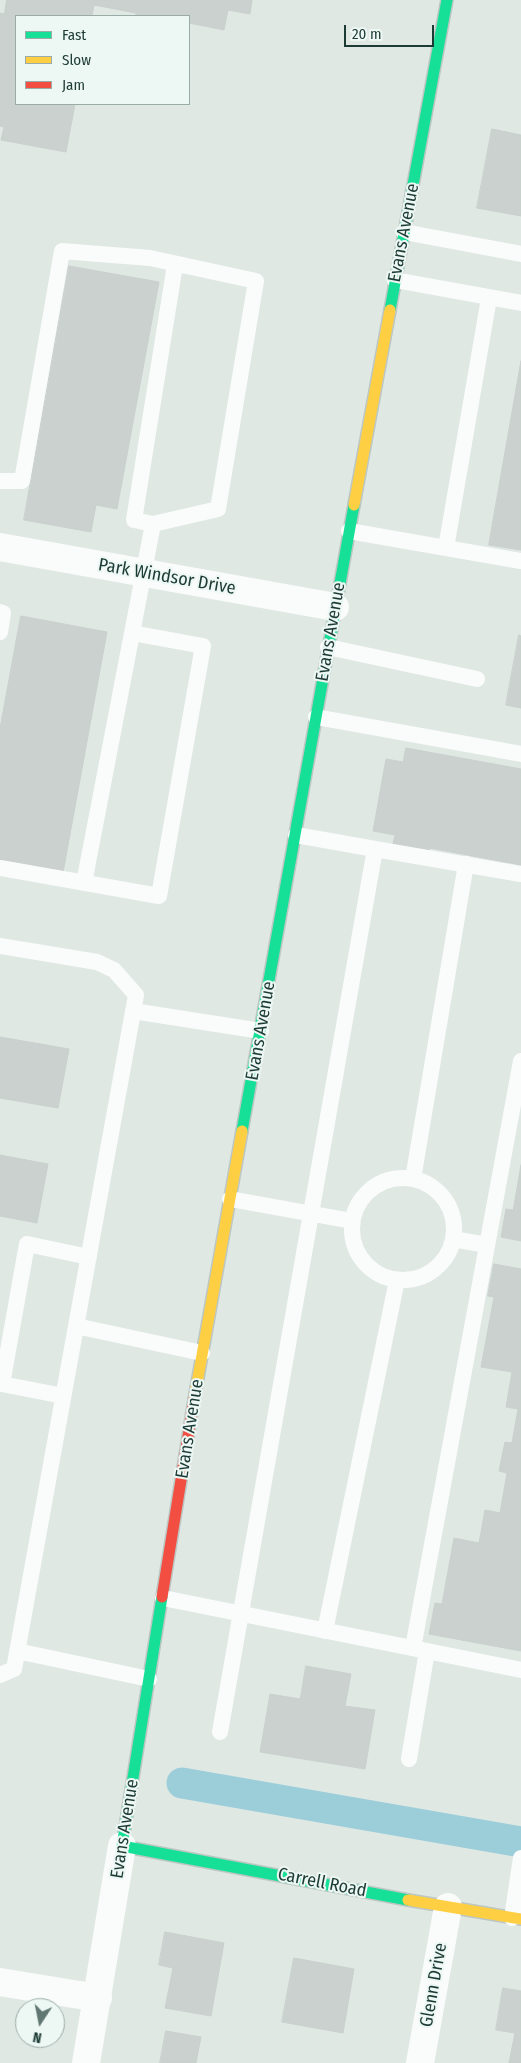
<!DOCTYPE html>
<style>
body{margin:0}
#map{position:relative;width:521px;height:2063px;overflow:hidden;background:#e0e8e4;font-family:"Fira Sans Condensed",sans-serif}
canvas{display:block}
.legend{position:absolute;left:15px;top:15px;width:175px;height:90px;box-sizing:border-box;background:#edf7f3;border:1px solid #9aaca7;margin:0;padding:6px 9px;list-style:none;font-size:15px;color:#1d3b35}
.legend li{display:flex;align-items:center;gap:10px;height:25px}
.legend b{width:25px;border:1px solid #9aaca7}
.north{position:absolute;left:15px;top:1998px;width:50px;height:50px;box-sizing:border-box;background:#edf7f3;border:1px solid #9aaca7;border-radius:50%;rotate:191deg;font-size:14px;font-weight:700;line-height:20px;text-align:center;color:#1d3b35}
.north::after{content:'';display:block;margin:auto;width:18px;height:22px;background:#617872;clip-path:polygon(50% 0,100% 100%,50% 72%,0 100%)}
.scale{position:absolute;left:344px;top:25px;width:90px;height:22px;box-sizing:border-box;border:2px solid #1d3b35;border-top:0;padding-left:6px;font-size:15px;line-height:18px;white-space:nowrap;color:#1d3b35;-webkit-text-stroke:4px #edf7f3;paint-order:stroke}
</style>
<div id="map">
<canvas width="521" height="2063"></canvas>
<ul class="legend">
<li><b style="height:6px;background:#16e098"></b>Fast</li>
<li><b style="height:6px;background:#ffcf43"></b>Slow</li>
<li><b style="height:6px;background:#f24e42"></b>Jam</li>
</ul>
<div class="north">N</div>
<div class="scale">20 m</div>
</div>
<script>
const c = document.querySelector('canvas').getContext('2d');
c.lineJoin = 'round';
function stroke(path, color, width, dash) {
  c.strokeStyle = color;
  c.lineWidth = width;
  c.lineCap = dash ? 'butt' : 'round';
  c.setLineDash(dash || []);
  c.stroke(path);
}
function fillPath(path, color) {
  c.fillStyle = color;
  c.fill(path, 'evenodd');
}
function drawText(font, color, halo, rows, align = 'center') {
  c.font = font + ' "Fira Sans Condensed",sans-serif';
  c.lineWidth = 4;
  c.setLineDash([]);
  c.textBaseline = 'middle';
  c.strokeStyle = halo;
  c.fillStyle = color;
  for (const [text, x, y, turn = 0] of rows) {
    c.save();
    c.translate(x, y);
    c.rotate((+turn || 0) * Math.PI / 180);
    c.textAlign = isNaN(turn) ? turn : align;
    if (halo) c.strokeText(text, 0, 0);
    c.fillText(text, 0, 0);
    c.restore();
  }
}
stroke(new Path2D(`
 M182 1783 521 1842`), '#9cceda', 31);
const building = new Path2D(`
 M7 0H252L250 14 228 10 224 30 189 23V16H136V13L94 5 92 16H16V104H75L66 152 1 140 4 127 0 126V13L4 14Z
 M492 129 521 135V216L477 208Z
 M69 266 159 282 117 509 96 505 91 532 24 520Z
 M521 361V550L489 545Z
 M21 616 107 632 62 878 0 867V729Z
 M519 635 521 636V708L506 705Z
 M406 748 521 769V865L430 848 428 855 392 848 395 835 373 831 386 759 403 762Z
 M0 1037 69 1049 58 1108 0 1098Z
 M0 1155 48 1164 37 1223 0 1216Z
 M521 1165V1241L501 1237 506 1209 513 1210Z
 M494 1264 521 1269V1651L429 1634 435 1603 442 1604 454 1538 479 1543 485 1510 500 1513 507 1473 499 1471 505 1442 512 1443 518 1409 506 1407 512 1372 481 1367 494 1297 488 1296Z
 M306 1666 351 1674 345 1706 375 1710 365 1769 260 1752 270 1694 300 1699Z
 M165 1932 224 1943 211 2016 165 2008 173 1968 159 1965Z
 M294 1958 354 1969 343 2033 282 2022Z
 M503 1988 521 1991V2063H509L515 2033 496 2030Z
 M166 2031 201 2037 196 2063H160Z`);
fillPath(building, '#cad1ce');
stroke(building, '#c9d0cd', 1);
const fast = new Path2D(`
 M390 310 447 0
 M242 1131 354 505
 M162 1597 122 1846 408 1900`);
const slow = new Path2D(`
 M354 505 390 310
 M194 1400 242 1131
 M408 1900 521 1919`);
const jam = new Path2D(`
 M162 1597 194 1400`);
stroke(fast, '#bcc7c4', 14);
stroke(slow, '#bcc7c4', 14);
stroke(jam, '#bcc7c4', 14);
stroke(new Path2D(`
 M404 232 521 254
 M395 280 521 303
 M0 481H22L62 251 150 258 256 281 218 509 153 524 134 520 175 265
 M349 531 521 561
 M446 548 489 298
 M0 612 3 613 0 632
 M328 647 477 679
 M316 717 521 754
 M375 849 521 874
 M0 868 159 896 203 646 132 633
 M84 883 153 524
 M0 946 97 962 114 970 136 995 14 1669 0 1675
 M133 1011 261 1031
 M352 1229a51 51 0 1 1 102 0a51 51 0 1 1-102 0Z
 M413 1179 466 864
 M230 1199 352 1221
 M453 1239 487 1245
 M76 1326 202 1353
 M63 1396 2 1384 27 1244 89 1257
 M163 1598 521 1670
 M325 1631 397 1280
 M413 1648 521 1061
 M17 1651 149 1679
 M220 1732 375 849 296 835
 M409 1759 427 1651
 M512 1918 521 1858`), '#fafcfb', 16);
stroke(new Path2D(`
 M0 547 335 607
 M0 1982 98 1998
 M86 2063 122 1846
 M420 2063 448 1907`), '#fafcfb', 28);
stroke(fast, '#16e098', 11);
stroke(slow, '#ffcf43', 11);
stroke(jam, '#f24e42', 11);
drawText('18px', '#1d3b35', '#edf7f3', [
 ["Evans Avenue",404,233,-79],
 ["Park Windsor Drive",167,577,10],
 ["Evans Avenue",331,632,-80],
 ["Evans Avenue",261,1031,-80],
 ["Evans Avenue",190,1429,-81],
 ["Evans Avenue",125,1829,-81],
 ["Carrell Road",322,1883,11],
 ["Glenn Drive",434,1985,-80]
]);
</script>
